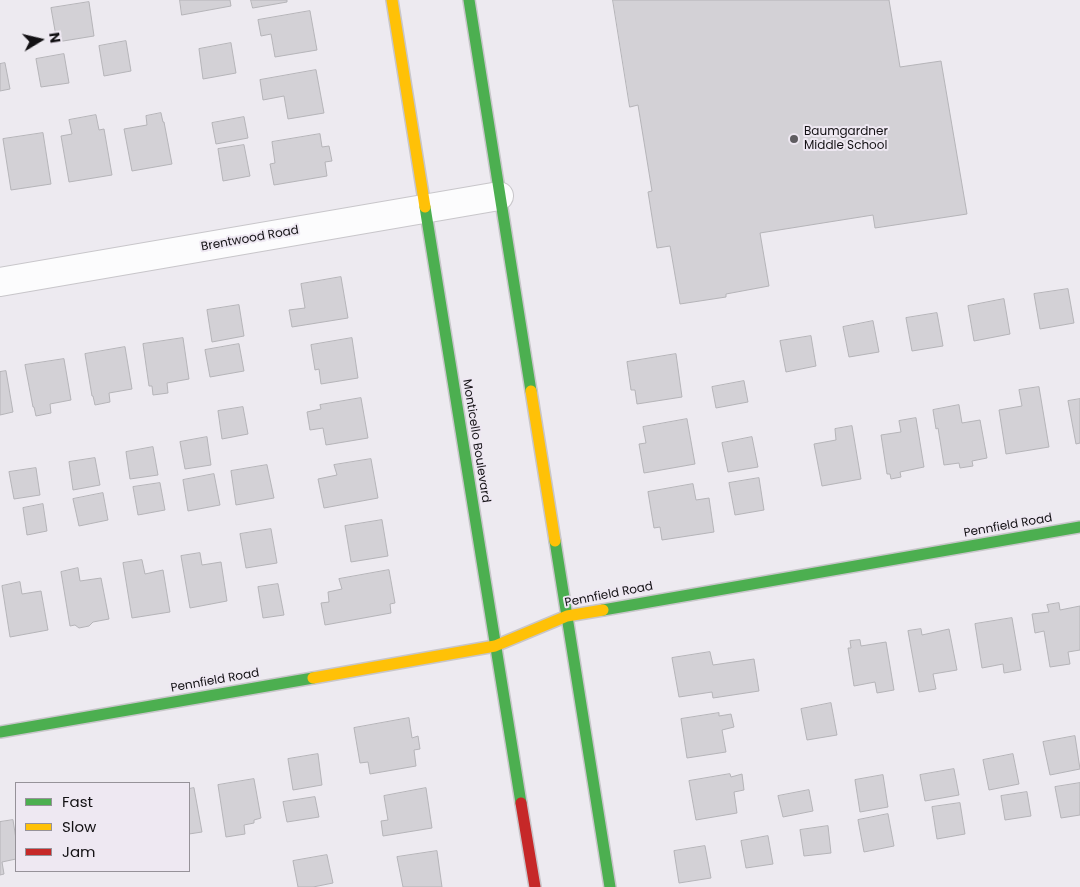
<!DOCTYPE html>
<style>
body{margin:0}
#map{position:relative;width:1080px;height:887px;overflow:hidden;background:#edeaf0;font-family:Poppins,sans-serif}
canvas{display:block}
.legend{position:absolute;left:15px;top:782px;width:175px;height:90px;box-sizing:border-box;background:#eee8f2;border:1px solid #969299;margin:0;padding:6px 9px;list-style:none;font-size:15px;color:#131114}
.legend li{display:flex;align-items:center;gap:10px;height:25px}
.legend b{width:25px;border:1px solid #969299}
.north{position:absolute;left:15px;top:15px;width:50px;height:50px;-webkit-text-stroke:4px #eee8f2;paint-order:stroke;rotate:81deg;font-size:14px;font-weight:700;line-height:20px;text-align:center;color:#131114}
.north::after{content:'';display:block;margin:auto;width:18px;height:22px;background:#131114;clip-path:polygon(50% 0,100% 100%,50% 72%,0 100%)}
</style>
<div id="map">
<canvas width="1080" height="887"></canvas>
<ul class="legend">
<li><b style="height:6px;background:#4caf50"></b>Fast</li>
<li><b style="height:6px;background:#ffc107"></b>Slow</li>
<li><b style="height:6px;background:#c62828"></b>Jam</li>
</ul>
<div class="north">N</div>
</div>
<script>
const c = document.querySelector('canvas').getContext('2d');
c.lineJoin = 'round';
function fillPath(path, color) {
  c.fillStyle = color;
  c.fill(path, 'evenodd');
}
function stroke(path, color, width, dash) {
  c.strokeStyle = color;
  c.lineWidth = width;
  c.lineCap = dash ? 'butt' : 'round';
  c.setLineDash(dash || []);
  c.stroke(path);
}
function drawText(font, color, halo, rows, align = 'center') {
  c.font = font + ' Poppins,sans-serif';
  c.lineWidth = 4;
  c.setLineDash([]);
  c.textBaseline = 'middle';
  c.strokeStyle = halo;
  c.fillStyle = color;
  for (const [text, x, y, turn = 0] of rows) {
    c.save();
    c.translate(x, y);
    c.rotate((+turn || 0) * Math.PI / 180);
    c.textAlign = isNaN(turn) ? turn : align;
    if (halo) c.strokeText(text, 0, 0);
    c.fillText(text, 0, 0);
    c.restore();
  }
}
const building = new Path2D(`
 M180 0H230L231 6 182 15Z
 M251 0H287V2L253 8Z
 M613 0H889L900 67 941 61 967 214 875 228 873 215 760 233 769 286 726 294V297L680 304 670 246 657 248 648 192 652 191 638 105 630 107Z
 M89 2 94 36 57 42 51 8Z
 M310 11 317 50 275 57 271 34 261 36 258 20Z
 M126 41 131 71 104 76 99 46Z
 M231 43 236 73 203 79 199 49Z
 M64 54 69 83 41 87 36 59Z
 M5 63 10 89 0 91V64Z
 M316 70 324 113 288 119 284 96 263 100 260 80Z
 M161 113 163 122H164L172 164 132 171 124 129 147 125 146 116Z
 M96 115 99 130 104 129 112 175 69 182 61 136 72 134 69 120Z
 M244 117 248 138 216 144 212 123Z
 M43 133 51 184 11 190 3 139Z
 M320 134 322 147 329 146 332 161 325 162 327 176 274 185 270 164 275 163 272 142Z
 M244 145 250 176 223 181 218 149Z
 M341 277 348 318 292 327 289 310 305 308 301 284Z
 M1068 289 1074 323 1040 329 1034 294Z
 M1004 299 1010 334 974 341 968 306Z
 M239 305 244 336 212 342 207 310Z
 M937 313 943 346 912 351 906 318Z
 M873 321 879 352 849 357 843 327Z
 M811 336 816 366 786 372 780 341Z
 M183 338 189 379 167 383 168 393 153 395 152 386H149L143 344Z
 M352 338 358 378 321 384 319 369 315 370 311 345Z
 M239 344 244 371 210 377 205 350Z
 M125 347 132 389 109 393 110 402 95 405 93 396H92L85 354Z
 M676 354 682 397 637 404 635 390H631L627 362Z
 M64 359 71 400 50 404 51 413 36 416 34 407H33L25 365Z
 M6 371 13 412 0 415V372Z
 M744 381 748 402 716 408 712 387Z
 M1039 387 1049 447 1006 454 999 410 1022 406 1019 390Z
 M361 398 368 438 326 445 323 428 310 430 307 412 321 409 320 405Z
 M1080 399V443L1076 444 1068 401Z
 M959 405 962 423 980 420 987 458 972 461 973 466 960 468 959 463 944 465 938 428 936 429 933 410Z
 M243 407 248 434 222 439 218 411Z
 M916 418 924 467 900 472 901 477 891 479 890 474H887L881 435 901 432 899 421Z
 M687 419 695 464 644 473 639 444 646 443 643 427Z
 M852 426 861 479 822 486 814 444 836 440 835 429Z
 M207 437 211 465 185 469 180 442Z
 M752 437 758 467 728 472 722 443Z
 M153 447 158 475 130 479 126 452Z
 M95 458 100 485 73 490 69 462Z
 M371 459 378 498 324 508 318 479 337 475 334 465Z
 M267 465 274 498 236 505 231 471Z
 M36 468 40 495 14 499 9 472Z
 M214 474 220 505 188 511 183 480Z
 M759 478 764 510 735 515 729 483Z
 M160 483 165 510 138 515 133 487Z
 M693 484 696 500 709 498 714 532 662 540 660 527 654 528 648 492Z
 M103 493 108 520 79 526 73 499Z
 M43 504 47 531 27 535 23 508Z
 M382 520 388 556 351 562 345 526Z
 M271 529 277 563 246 568 240 534Z
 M200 553 202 565 221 562 227 601 190 608 181 556Z
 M142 560 145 574 163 570 170 612 132 618 123 563Z
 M78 568 80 581 101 578 109 619 93 622 89 626 79 628 75 625 70 626 61 572Z
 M389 570 395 603 390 604 391 613 325 625 321 603 329 602 328 592 342 589 339 579Z
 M20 582 22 594 41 591 48 630 10 637 2 586Z
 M278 584 284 615 263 618 258 587Z
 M1059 603 1060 610 1080 606V650L1068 652 1070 664 1050 667 1044 631 1035 633 1032 614 1049 612 1047 605Z
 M1012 618 1021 670 1004 673 1003 664 982 668 975 624Z
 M921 629 922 635 949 629 957 670 933 674 936 689 919 692 908 631Z
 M860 640 861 646 886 642 894 690 877 693 875 682 854 686 848 648H851L850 641Z
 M710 652 713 665 754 659 759 691 713 698 712 692 679 697 672 658Z
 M831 703 837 735 807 740 801 709Z
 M719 713V716L731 714 734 727 722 730 726 752 687 758 681 719Z
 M409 718 412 738 418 736 420 749 414 750 416 766 370 774 368 762 360 763 354 728Z
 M1075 736 1080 769 1050 775 1043 742Z
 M318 754 322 785 293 790 288 759Z
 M1013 754 1019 784 989 790 983 760Z
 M954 769 959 795 925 801 920 775Z
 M730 774 731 777 742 774 744 790 734 792 737 813 696 820 689 781Z
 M883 775 888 807 860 812 855 780Z
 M254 779 261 818 254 820V823L244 825 245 834 226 837 218 785Z
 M1080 783V815L1061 818 1055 787Z
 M194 788 202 832 189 834V789Z
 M426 788 432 828 383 836 381 821 388 820 384 796Z
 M809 790 813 811 783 817 778 796Z
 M1027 792 1031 816 1005 820 1001 796Z
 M315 797 319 817 287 822 283 802Z
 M960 803 965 834 937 839 932 807Z
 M888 814 894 846 864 852 858 820Z
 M13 820 16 839V859L2 862 4 874 0 875V822Z
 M828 826 831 853 804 856 800 830Z
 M768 836 773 864 746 868 741 841Z
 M705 846 711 878 679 883 674 851Z
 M437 851 442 887H403L397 857Z
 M327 855 333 883 313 887H298L293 861Z`);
fillPath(building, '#d3d1d6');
stroke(building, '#b5b4b8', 1);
const street = new Path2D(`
 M0 282 499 196`);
const fast = new Path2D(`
 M469 0 531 391
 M425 207 521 803
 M555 541 610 887
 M603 610 1080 527
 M0 732 313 678`);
const slow = new Path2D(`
 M392 0 425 207
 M531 391 555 541
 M313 678 495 646 567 616 603 610`);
const jam = new Path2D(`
 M521 803 535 887`);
stroke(street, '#c8c6ca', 30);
stroke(fast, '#c8c6ca', 14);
stroke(slow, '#c8c6ca', 14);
stroke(jam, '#c8c6ca', 14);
stroke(street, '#fcfcfd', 28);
stroke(fast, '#4caf50', 11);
stroke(slow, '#ffc107', 11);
stroke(jam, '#c62828', 11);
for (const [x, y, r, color] of [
 [794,139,5,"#5f5d61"]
]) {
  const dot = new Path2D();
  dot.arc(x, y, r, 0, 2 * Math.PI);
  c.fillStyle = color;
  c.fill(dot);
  stroke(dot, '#eee8f2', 2);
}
drawText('12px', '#131114', '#eee8f2', [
 ["Baumgardner",804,132],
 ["Middle School",804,146]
], 'left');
drawText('12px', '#131114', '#eee8f2', [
 ["Brentwood Road",250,239,-10],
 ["Monticello Boulevard",476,441,81],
 ["Pennfield Road",1008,526,-10],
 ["Pennfield Road",609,595,-11],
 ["Pennfield Road",215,681,-10]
]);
</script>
